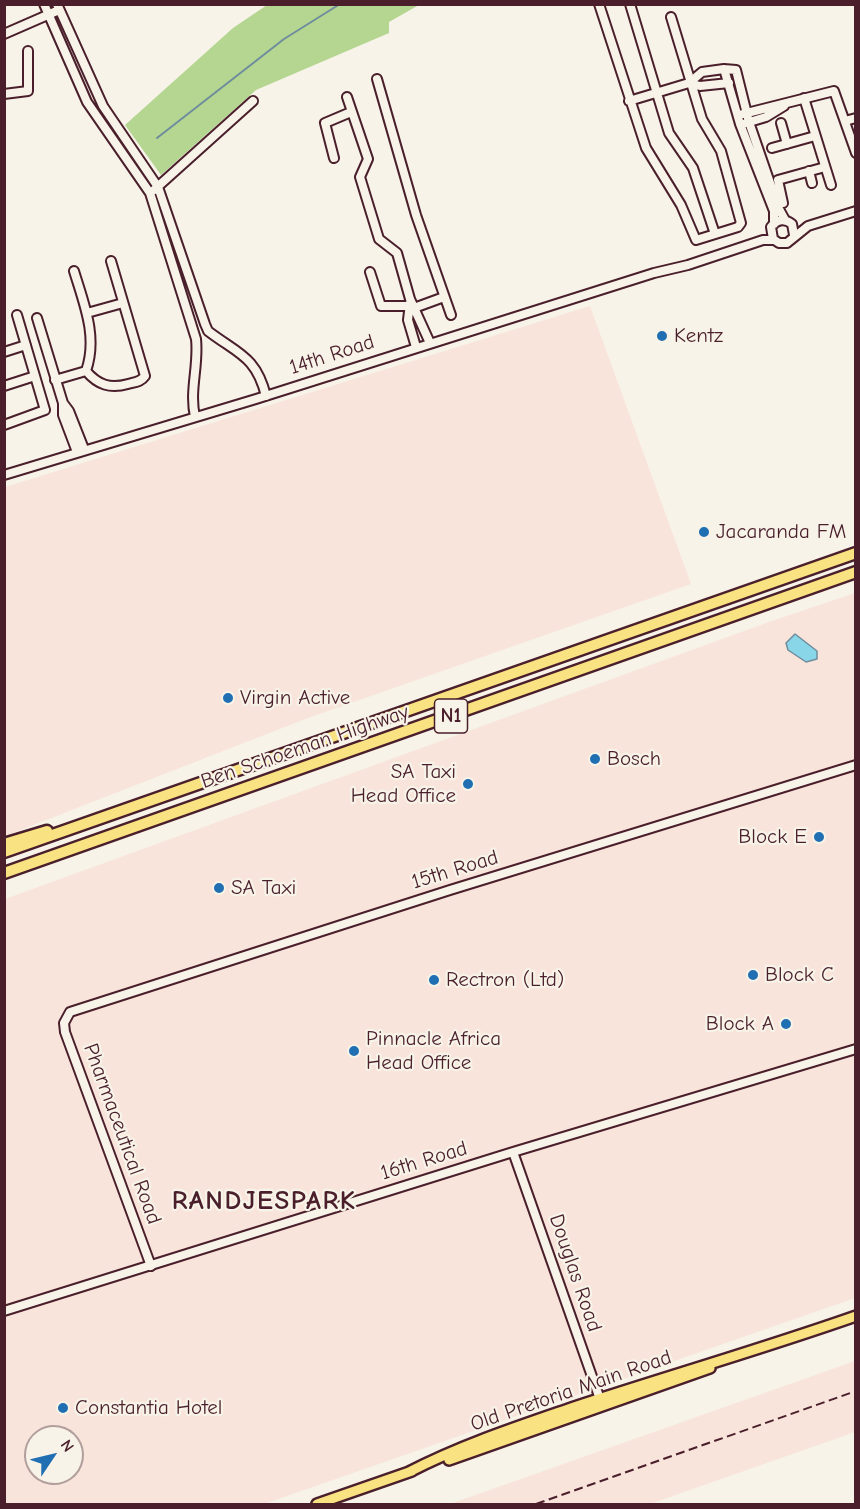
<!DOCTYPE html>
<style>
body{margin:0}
#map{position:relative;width:860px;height:1509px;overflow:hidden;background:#f7f3e8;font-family:"Comic Neue",sans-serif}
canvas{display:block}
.frame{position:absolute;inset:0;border:6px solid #4a1f2b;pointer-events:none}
.north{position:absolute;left:24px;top:1425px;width:60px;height:60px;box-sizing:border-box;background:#f7f3e8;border:2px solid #b29e9c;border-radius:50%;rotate:55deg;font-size:16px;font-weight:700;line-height:24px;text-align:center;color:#4a1f2b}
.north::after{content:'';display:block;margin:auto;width:21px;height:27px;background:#1f6fb2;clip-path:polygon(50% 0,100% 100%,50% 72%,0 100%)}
</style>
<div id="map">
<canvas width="860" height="1509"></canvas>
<div class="frame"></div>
<div class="north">N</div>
</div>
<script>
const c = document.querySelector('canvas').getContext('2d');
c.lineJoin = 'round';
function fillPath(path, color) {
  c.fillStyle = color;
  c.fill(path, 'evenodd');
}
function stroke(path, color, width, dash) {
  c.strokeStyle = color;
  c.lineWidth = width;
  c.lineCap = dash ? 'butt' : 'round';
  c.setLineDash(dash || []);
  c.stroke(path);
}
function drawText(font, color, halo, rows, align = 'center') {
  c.font = font + ' "Comic Neue",sans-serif';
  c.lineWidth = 4.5;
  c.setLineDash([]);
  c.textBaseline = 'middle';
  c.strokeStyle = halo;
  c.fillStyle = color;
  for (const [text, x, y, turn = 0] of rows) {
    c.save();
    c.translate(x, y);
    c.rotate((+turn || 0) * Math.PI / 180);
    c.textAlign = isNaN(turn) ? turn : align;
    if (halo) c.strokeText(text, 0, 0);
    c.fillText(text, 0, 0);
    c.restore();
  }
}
fillPath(new Path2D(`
 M590 306 691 584 308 718 5 836V487Z
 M855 593V1298L264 1504H5V899L769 622ZM36 1437H72V1473H36Z
 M855 1361V1432L650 1504H450Z`), '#f8e4da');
fillPath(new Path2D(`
 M267 5H419L389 22V33L256 90 161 175 125 125 233 28Z`), '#b4d690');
const water = new Path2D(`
 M795 634 817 651V659L806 662 788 650 786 643Z`);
fillPath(water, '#89d6e9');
stroke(water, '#708d9d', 1.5);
stroke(new Path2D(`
 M157 138 284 39 340 4`), '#708d9d', 2);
const minor = new Path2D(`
 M44 4 87 102 150 193 196 339C199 366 189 390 195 417
 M57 4 103 106 158 187 205 324 208 331C238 354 256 356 266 396
 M599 4 646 148 681 205 696 240 738 227 741 223 721 151 702 119 671 17
 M630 4 669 133 693 168 715 234
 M4 34 59 10
 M724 69 702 72 689 83 700 86 729 83
 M377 79 416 215 451 315
 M4 94 28 91V51
 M347 97 368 159 360 177 379 239 397 253 410 299 430 343
 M804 98 831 185
 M629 101 689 83
 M743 114 834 91 856 153
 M845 121 856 118
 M746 123 766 117 784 106
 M781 123 787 144
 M772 148 815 136
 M334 158 325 123 351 112
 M809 171 812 183
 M154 190 253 101
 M783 203 778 180 825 167
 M774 224V211L740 124 724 69 736 70 749 122 779 209 785 220
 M794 235 792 224C785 218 777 219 771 227L773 239 779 243H787L808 226 856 211
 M74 271C84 304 98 337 86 371
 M370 272 381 306H409
 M410 303 408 320 416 347
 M414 308 444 297
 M87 313 123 303
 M37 318 63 403V415L77 452
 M4 352 26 345
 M55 380 86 371C98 385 110 389 128 384 135 382 141 382 145 376L111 261
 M4 386 35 376
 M63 403 69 411 84 449
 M4 425 45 410 17 315
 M4 475 256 399 654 273 688 265 763 240H774
 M513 1152 601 1402
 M151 1266 65 1032 64 1023 70 1012 450 890 856 765
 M4 1311 513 1152 856 1049`);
const major = new Path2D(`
 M449 1460 710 1368
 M409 1472C461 1445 519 1426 574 1407 668 1376 762 1349 856 1316
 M317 1504 412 1471`);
const highway = new Path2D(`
 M4 844 47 831
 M4 852 856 553
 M4 873 856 572`);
stroke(minor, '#4a1f2b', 12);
stroke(major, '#4a1f2b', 14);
stroke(highway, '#4a1f2b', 15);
stroke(minor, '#f7f3e8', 8);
stroke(major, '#f8e281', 9);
stroke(highway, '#f8e281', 10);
stroke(new Path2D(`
 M536 1504 856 1391`), '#4a1f2b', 2, [9, 4.5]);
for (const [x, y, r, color] of [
 [662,336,6,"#1f6fb2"],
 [704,532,6,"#1f6fb2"],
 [228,698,6,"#1f6fb2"],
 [595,759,6,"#1f6fb2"],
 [468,784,6,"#1f6fb2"],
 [819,837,6,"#1f6fb2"],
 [219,888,6,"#1f6fb2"],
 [753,975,6,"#1f6fb2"],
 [434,980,6,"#1f6fb2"],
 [786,1024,6,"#1f6fb2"],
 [354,1051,6,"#1f6fb2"],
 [63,1408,6,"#1f6fb2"]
]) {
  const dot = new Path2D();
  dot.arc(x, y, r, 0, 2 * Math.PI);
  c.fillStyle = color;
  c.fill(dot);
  stroke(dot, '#f7f3e8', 2);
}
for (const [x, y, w] of [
 [451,716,33]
]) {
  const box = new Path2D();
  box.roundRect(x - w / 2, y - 17, w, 34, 4.5);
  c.fillStyle = '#f7f3e8';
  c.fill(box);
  stroke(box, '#4a1f2b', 1.5);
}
drawText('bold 20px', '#4a1f2b', null, [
 ["N1",451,716]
]);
drawText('21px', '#4a1f2b', '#f7f3e8', [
 ["Kentz",674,336],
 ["Jacaranda FM",716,532],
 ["Virgin Active",240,698],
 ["Bosch",607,759],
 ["SA Taxi",456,772,"right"],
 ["Head Office",456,796,"right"],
 ["Block E",807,837,"right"],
 ["SA Taxi",231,888],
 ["Block C",765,975],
 ["Rectron (Ltd)",446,980],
 ["Block A",774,1024,"right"],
 ["Pinnacle Africa",366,1039],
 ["Head Office",366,1063],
 ["Constantia Hotel",75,1408]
], 'left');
drawText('21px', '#4a1f2b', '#f7f3e8', [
 ["14th Road",332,355,-18],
 ["Ben Schoeman Highway",305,747,-19],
 ["15th Road",455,870,-17],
 ["Pharmaceutical Road",122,1134,70],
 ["16th Road",424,1161,-17],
 ["Douglas Road",575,1273,71],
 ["Old Pretoria Main Road",571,1391,-19]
]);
c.letterSpacing = '1.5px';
drawText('bold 27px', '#4a1f2b', '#f7f3e8', [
 ["RANDJESPARK",264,1201]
]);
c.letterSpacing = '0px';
</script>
